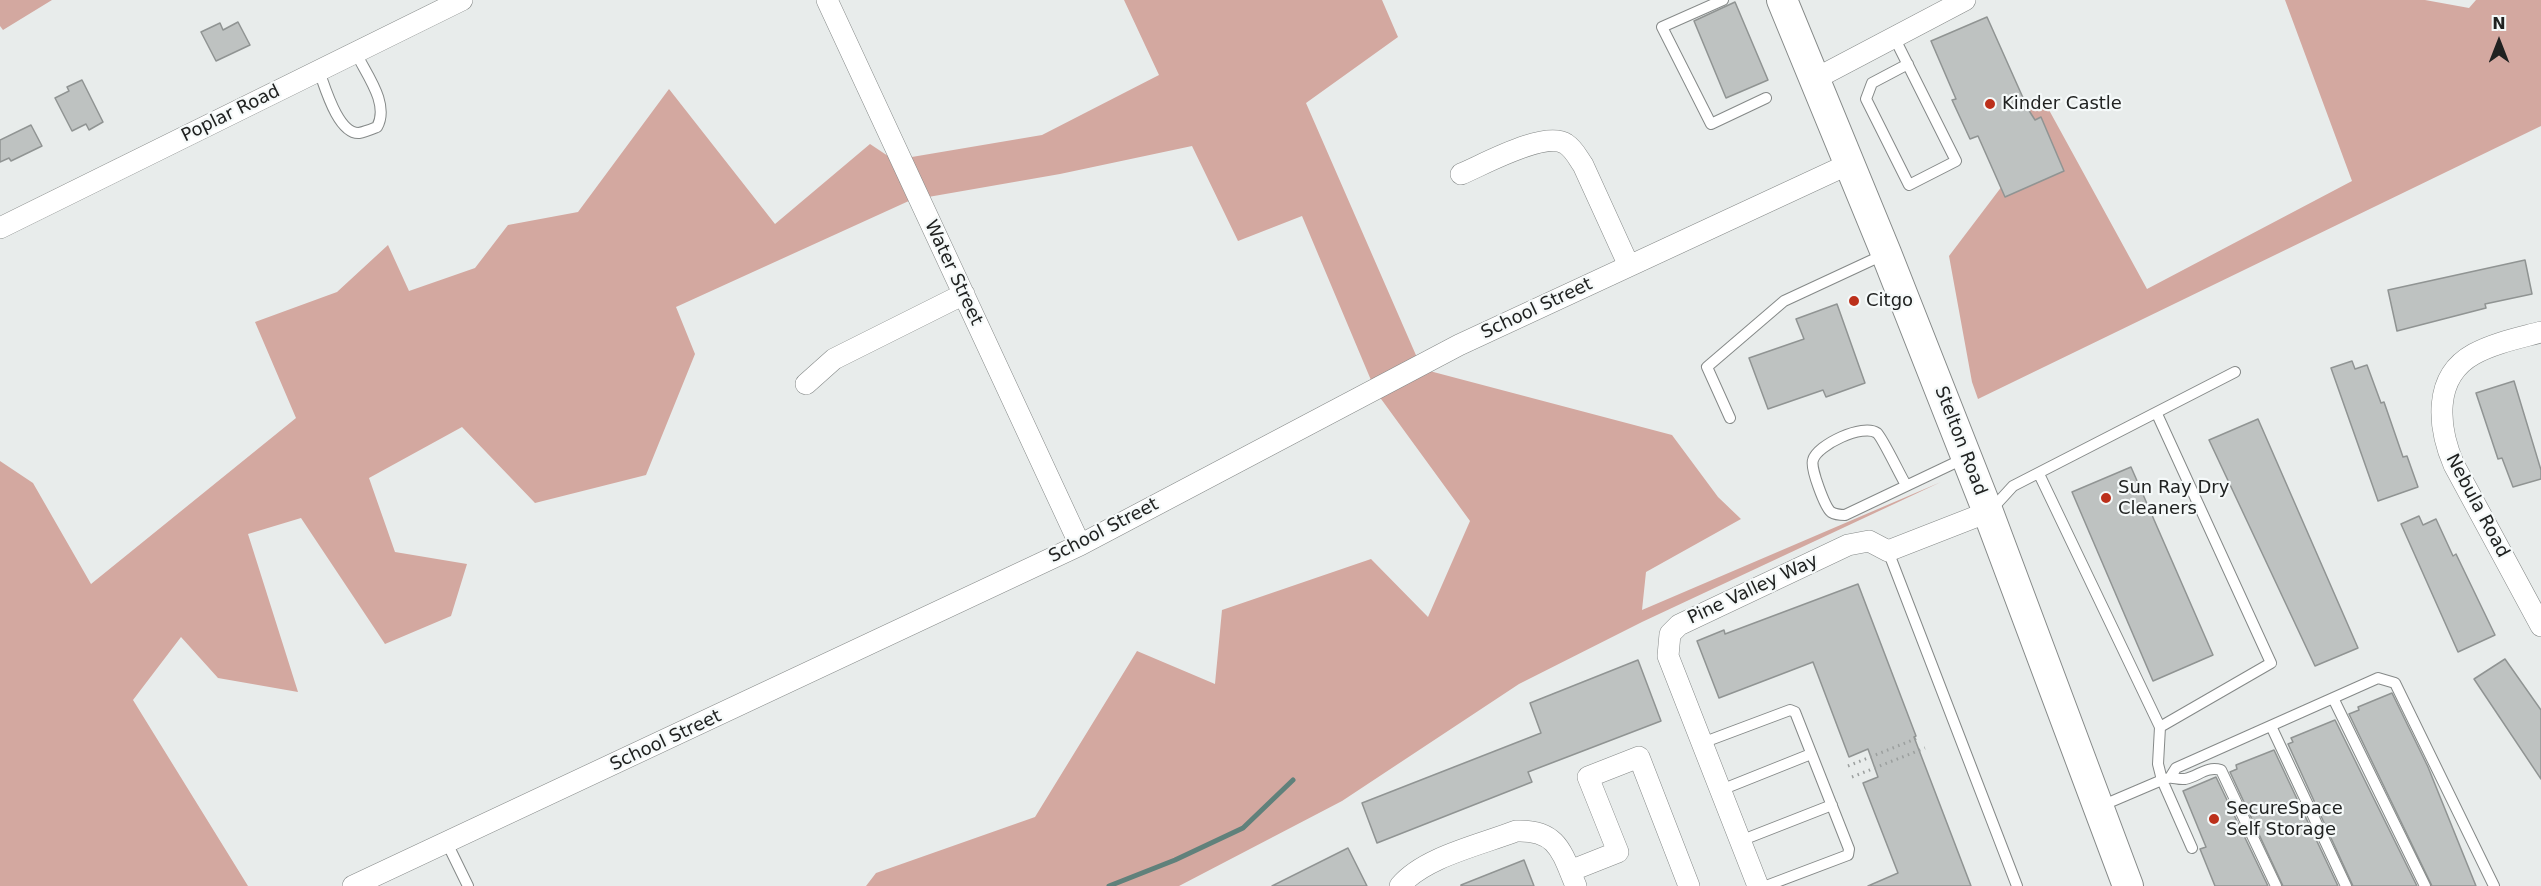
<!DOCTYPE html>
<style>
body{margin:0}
#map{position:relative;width:2541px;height:886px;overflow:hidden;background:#e8eceb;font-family:"DejaVu Sans",sans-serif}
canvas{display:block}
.north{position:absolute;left:2469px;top:12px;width:60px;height:60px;-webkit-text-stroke:4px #f5f9f9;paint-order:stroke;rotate:0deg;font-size:16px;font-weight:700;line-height:24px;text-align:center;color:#202221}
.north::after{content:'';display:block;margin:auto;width:21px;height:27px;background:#202221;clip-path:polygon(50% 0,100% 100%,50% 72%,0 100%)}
</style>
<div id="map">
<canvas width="2541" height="886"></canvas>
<div class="north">N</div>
</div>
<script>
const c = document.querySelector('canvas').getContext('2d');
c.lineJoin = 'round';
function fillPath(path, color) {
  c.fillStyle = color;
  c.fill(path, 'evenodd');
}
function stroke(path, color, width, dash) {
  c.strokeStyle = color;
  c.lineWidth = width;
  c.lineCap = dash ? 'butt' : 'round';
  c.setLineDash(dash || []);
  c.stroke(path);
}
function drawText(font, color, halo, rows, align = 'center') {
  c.font = font + ' "DejaVu Sans",sans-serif';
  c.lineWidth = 4.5;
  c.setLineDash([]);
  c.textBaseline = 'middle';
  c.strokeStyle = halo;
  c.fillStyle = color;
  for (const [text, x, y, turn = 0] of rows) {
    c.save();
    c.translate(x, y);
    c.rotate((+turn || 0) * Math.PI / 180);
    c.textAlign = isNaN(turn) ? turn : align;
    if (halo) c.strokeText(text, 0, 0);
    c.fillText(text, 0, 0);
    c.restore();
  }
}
fillPath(new Path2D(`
 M0 0H52L3 30 0 26Z
 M1124 0H1382L1398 37 1306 103 1422 369 1672 435 1718 497 1741 519 1646 572 1642 610 1941 482 1642 622 1519 684 1342 801 1179 886H866L876 873 1035 817 1137 651 1215 684 1222 610 1371 559 1428 617 1470 521 1376 392 1302 216 1238 241 1192 146 1060 174 911 200 676 307 695 354 646 475 535 503 462 427 369 478 395 552 467 564 451 616 385 644 301 518 248 534 298 692 218 678 181 637 133 700 248 886H0V461L33 483 91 584 296 418 255 322 337 292 388 245 409 291 475 268 508 225 578 212 669 89 775 224 870 144 894 160 1042 135 1159 75Z
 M2285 0H2425L2469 8 2476 0H2541V126L1978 399 1972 382 1949 256 2015 169 2016 99H2043L2147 289 2352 181Z`), '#d3a8a0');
stroke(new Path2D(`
 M1109 886 1175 860 1243 828 1293 780`), '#60817b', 5);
const building = new Path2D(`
 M1735 2 1768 80 1726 98 1694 21Z
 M1987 17 2028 109 2035 120 2041 117 2064 171 2005 197 1978 136 1970 139 1952 100 1956 99 1931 41Z
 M238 22 250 45 216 61 201 32 220 23 223 30Z
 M82 80 103 122 89 130 86 124 72 131 55 98 69 91 67 87Z
 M31 125 42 146 11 161 9 158 0 162V140Z
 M2525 260 2532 294 2485 304 2486 308 2397 331 2388 290Z
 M1837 304 1865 383 1826 397 1823 390 1768 409 1749 358 1804 339 1796 319Z
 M2352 361 2355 369 2367 365 2381 403 2384 402 2403 457 2407 456 2418 487 2378 501 2331 368Z
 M2514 381 2541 470V479L2513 487 2502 458 2498 459 2476 393Z
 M2258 419 2358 648 2315 666 2209 440Z
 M2131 467 2213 655 2153 681 2072 492Z
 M2419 516 2423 525 2436 519 2453 556 2456 554 2495 635 2458 652 2401 524Z
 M1858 584 1916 736 1914 737 1971 886H1868L1898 873 1863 783 1878 777 1868 749 1849 757 1813 662 1719 698 1697 641 1724 630 1725 634Z
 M2505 659 2541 710V779L2474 679Z
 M1638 660 1661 721 1528 772 1532 782 1377 843 1362 803 1541 733 1530 703Z
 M2392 693 2428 767 2476 886H2432L2349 714 2359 710 2358 707Z
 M2335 720 2417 886H2353L2288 744 2293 742 2291 738Z
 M2274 750 2338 886H2283L2230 772 2237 769 2236 765Z
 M2216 777 2268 886H2215L2200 849 2206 847 2183 791Z
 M1348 848 1367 886H1272Z
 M1524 860 1534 886H1461V885Z`);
fillPath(building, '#bec2c1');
stroke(building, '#909493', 1.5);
const lane = new Path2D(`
 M1723 0 1662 27 1711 124 1766 98
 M1894 37 1956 161 1909 185 1866 99 1872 83 1908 64
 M319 71C325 87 338 134 359 133 365 132 372 129 377 127 390 104 366 74 356 53
 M1730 418 1707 367 1784 301 1883 255
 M2039 474 2160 727
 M1906 485C1900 475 1882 437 1877 433 1863 423 1817 445 1813 460 1810 468 1825 507 1831 512 1836 515 1840 515 1845 515L1965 458
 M1991 510 2013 486 2235 372
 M1888 551 2017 886
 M2333 698 2425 886
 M2271 726 2346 886
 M1702 743 1790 710 1795 712 1849 849 1848 855 1766 886
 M2171 776 2176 768 2378 678 2395 683 2494 886
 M1721 790 1811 754
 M2101 806 2162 780 2158 764 2160 727 2271 663 2157 414
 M1740 841 1832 805
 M447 843 468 886
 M2192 848 2162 780C2173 775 2175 780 2185 779 2199 776 2206 766 2221 770L2276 886`);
const street = new Path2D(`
 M827 0 1080 545
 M1815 79 1965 0
 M1461 174C1483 165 1545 130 1566 144 1574 149 1578 158 1583 165L1629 266
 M0 228 462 0
 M2541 332C2519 338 2494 343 2474 354 2432 377 2438 428 2454 465L2541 626
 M806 384 834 359 964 294
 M1570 871 1618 852 1588 777 1639 757 1689 886
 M353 886 1080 545 1459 345 1849 164
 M1400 886C1424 857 1480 845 1516 831 1558 829 1562 853 1576 886
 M1758 886 1668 656 1670 634 1679 625 1848 545 1869 541 1888 551 1988 512`);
const secondary = new Path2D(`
 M1782 0 1886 253 1988 512 2128 886`);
stroke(lane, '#858988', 12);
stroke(street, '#858988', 22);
stroke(secondary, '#858988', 32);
stroke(new Path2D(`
 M1848 766 1920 737
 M1852 777 1925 748`), '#9b9f9e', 3, [1.5, 4.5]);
stroke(lane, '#fff', 10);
stroke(street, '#fff', 21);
stroke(secondary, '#fff', 30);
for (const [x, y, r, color] of [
 [1990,104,6,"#bc301b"],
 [1854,301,6,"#bc301b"],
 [2106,498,6,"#bc301b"],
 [2214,819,6,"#bc301b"]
]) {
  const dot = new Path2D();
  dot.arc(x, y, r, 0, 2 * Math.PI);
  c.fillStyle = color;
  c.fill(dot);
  stroke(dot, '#f5f9f9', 2);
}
drawText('18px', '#202221', '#f5f9f9', [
 ["Kinder Castle",2002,104],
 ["Citgo",1866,301],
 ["Sun Ray Dry",2118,488],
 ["Cleaners",2118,509],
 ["SecureSpace",2226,809],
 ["Self Storage",2226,830]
], 'left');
drawText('18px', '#202221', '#f5f9f9', [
 ["Poplar Road",231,114,-26],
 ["Water Street",953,273,65],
 ["School Street",1537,309,-25],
 ["Stelton Road",1960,441,69],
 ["Nebula Road",2477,506,62],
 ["School Street",1104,531,-27],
 ["Pine Valley Way",1753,590,-25],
 ["School Street",666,741,-25]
]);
</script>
